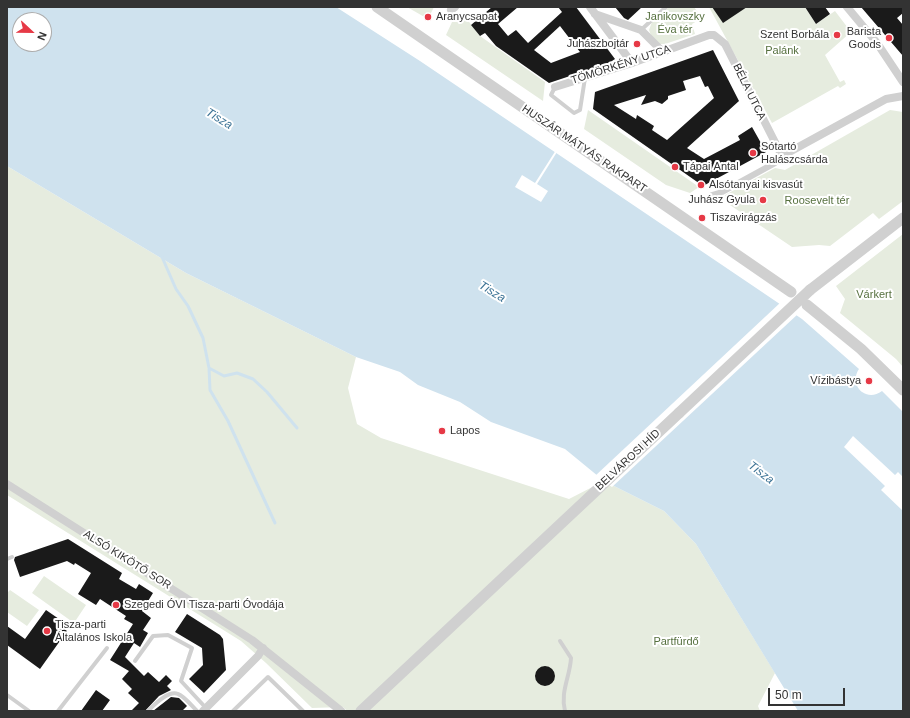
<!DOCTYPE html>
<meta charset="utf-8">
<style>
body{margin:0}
#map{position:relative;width:910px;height:718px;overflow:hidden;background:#fff;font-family:Helvetica,sans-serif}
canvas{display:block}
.frame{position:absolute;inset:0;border:8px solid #333;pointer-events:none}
.north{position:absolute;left:12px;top:12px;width:40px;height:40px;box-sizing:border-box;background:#fff;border:1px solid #adadad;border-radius:50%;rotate:112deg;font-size:11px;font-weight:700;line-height:16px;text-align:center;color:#333}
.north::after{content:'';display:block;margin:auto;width:14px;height:18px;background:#e63946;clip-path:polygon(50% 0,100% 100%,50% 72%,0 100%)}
.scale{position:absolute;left:768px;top:688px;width:77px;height:18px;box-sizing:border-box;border:2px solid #333;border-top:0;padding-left:5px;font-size:12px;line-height:14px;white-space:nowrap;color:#333;-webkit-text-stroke:3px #fff;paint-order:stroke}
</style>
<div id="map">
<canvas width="910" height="718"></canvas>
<div class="frame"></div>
<div class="north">N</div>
<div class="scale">50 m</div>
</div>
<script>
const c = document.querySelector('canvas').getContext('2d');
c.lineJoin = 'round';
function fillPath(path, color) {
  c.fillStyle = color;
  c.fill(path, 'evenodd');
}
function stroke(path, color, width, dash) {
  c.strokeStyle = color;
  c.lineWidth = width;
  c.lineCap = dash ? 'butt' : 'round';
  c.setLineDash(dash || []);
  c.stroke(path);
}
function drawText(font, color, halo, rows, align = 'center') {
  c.font = font + ' Helvetica,sans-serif';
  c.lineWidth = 4;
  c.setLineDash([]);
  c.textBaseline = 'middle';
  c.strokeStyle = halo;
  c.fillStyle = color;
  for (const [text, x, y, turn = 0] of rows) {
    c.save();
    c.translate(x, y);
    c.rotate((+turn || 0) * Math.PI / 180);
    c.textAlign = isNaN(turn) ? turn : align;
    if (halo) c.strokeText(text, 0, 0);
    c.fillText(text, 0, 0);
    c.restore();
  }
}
fillPath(new Path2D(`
 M407 7H434L428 19Z
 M669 7H694L702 18 692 24 695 34 665 44H659L652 38 649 30 652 22Z
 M709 7H805L816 24 835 11 851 32 825 55 840 82 844 80 846 84 840 88 838 86 772 123Z
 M463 14 480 36 545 82 543 101 446 35 452 22Z
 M588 110 699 187 690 193 666 185 584 129Z
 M890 110 903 112V201L879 219 873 213 830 246 819 245 792 247 730 205 725 195 775 168 785 170Z
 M7 166 186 273 356 357 348 388 357 424 381 438 569 499 604 481 664 511 696 544 775 673 758 706 760 711H347L343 707 312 708 266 663 241 641 7 495Z
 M903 234V367L896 359 840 313 845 299 836 286Z
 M44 576 86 605 74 623 32 593Z
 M10 590 39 610 27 626 7 612V593Z`), '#e6ecdf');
fillPath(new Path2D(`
 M7 7H336L420 61 802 319 859 369C848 385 866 403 882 391L903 412V711H798L696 544 664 511 604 481 565 449 491 422 460 402 418 385 400 372 356 357 186 273 7 166ZM20 20H44V44H20Z`), '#cfe2ee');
fillPath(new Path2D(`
 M556 150 557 152 537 184 548 191 541 202 515 187 522 175 535 183Z
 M781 302 798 314 612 487 595 476Z
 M853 436 895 475 898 472 903 477V511L881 490 885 486 844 447Z`), '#fff');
stroke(new Path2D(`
 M162 257 176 289 188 306 203 338 209 368 210 390 228 421 275 523
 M209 368 224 376 237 373 253 379 267 392 297 428`), '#cfe2ee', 3);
fillPath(new Path2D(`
 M492 7H518L498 24 508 36 516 30 528 43 562 12 558 7H576L615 59 609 63 549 83 496 46 485 33 480 36 471 25ZM560 26 580 52 551 63 534 50Z
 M615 7H642L628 20 624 18Z
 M712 7H747L723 23Z
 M805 7H825L830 14 816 24Z
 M861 7H903V13L897 18 903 25V56Z
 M713 50 739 101 687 148 704 159 740 140 738 136 752 127 766 152 703 186 593 109 595 92ZM700 76 705 87 708 86 714 98 667 140 652 130 654 126 637 115 636 119 614 105 646 95 641 105 655 101 662 104 668 99V96L686 90 683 81Z
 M68 539 122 573 119 579 136 589 139 584 153 593 142 611 151 618 143 630 148 633 140 647 134 643 125 657 144 676 148 672 159 682 166 675 172 681 167 686 171 690 159 696 145 711H131L139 703 128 693 132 689 122 679 129 671 110 660 133 624 124 619 126 616 100 599 96 605 78 594 91 573 75 563 74 565 67 561 20 577 14 560 15 557Z
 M46 610 59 619 56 623 67 631 40 669 7 645V626L25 639Z
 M187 614 220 635 223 639 226 670 204 693 189 679 203 665 202 648 175 632Z
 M535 676a10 10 0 1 1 20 0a10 10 0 1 1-20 0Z
 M96 690 110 700 102 711H81Z
 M171 697 179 698 187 706 182 711H153Z`), '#1a1a1a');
stroke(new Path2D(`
 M641 30 666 7
 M555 87 551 95 574 113 580 110 585 78
 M7 559 12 557
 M560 641 571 658C570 677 560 692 565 711
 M135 661 153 636 168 635 192 648 181 681 206 708
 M7 695 29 711
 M58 711 107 648
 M148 711C154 705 168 690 178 694 184 696 192 706 197 711
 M233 711 268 677 303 711`), '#d0d0d0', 4);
stroke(new Path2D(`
 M712 195 722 192 775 163 782 156`), '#d0d0d0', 6);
stroke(new Path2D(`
 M590 7 632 63
 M847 7 877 43 903 82
 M451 10 455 7
 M595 14 641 30 663 52
 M555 87 632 63 709 35H714L725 44 782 156 886 99 903 96
 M7 484 252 640 341 711
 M203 711 258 656 263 648`), '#d0d0d0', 8);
stroke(new Path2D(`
 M377 7 791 292
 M810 290 903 218
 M807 305 861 349 903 390
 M361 711 679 413`), '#d0d0d0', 11);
stroke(new Path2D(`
 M679 413 810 290`), '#d0d0d0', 11);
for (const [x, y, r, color] of [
 [428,17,4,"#e63946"],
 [837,35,4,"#e63946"],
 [889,38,4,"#e63946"],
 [637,44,4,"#e63946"],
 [753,153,4,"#e63946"],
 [675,167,4,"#e63946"],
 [701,185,4,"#e63946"],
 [763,200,4,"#e63946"],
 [702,218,4,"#e63946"],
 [869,381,4,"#e63946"],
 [442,431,4,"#e63946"],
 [116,605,4,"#e63946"],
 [47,631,4,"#e63946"]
]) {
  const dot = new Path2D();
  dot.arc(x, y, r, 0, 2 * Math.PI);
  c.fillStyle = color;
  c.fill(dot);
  stroke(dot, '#fff', 1.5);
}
drawText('11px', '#333', '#fff', [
 ["Aranycsapat",436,17],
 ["Barista",881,32,"right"],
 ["Goods",881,45,"right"],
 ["Szent Borbála",829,35,"right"],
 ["Juhászbojtár",629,44,"right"],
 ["Sótartó",761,147],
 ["Halászcsárda",761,160],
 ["Tápai Antal",683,167],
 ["Alsótanyai kisvasút",709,185],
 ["Juhász Gyula",755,200,"right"],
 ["Tiszavirágzás",710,218],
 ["Vízibástya",861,381,"right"],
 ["Lapos",450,431],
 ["Szegedi ÓVI Tisza-parti Óvodája",124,605],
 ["Tisza-parti",55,625],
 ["Általános Iskola",55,638]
], 'left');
drawText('11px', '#56703f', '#fff', [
 ["Janikovszky",675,17],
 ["Éva tér",675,30],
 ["Palánk",782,51],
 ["Roosevelt tér",817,201],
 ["Várkert",874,295],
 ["Partfürdő",676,642]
]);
drawText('11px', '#333', '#fff', [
 ["TÖMÖRKÉNY UTCA",621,65,-18],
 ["BÉLA UTCA",749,92,64],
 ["HUSZÁR MÁTYÁS RAKPART",584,149,34],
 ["BELVÁROSI HÍD",628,460,-43],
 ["ALSÓ KIKÖTŐ SOR",127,560,32]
]);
drawText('italic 12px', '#3f7597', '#fff', [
 ["Tisza",219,119,32],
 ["Tisza",492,292,32],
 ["Tisza",761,473,37]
]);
</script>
